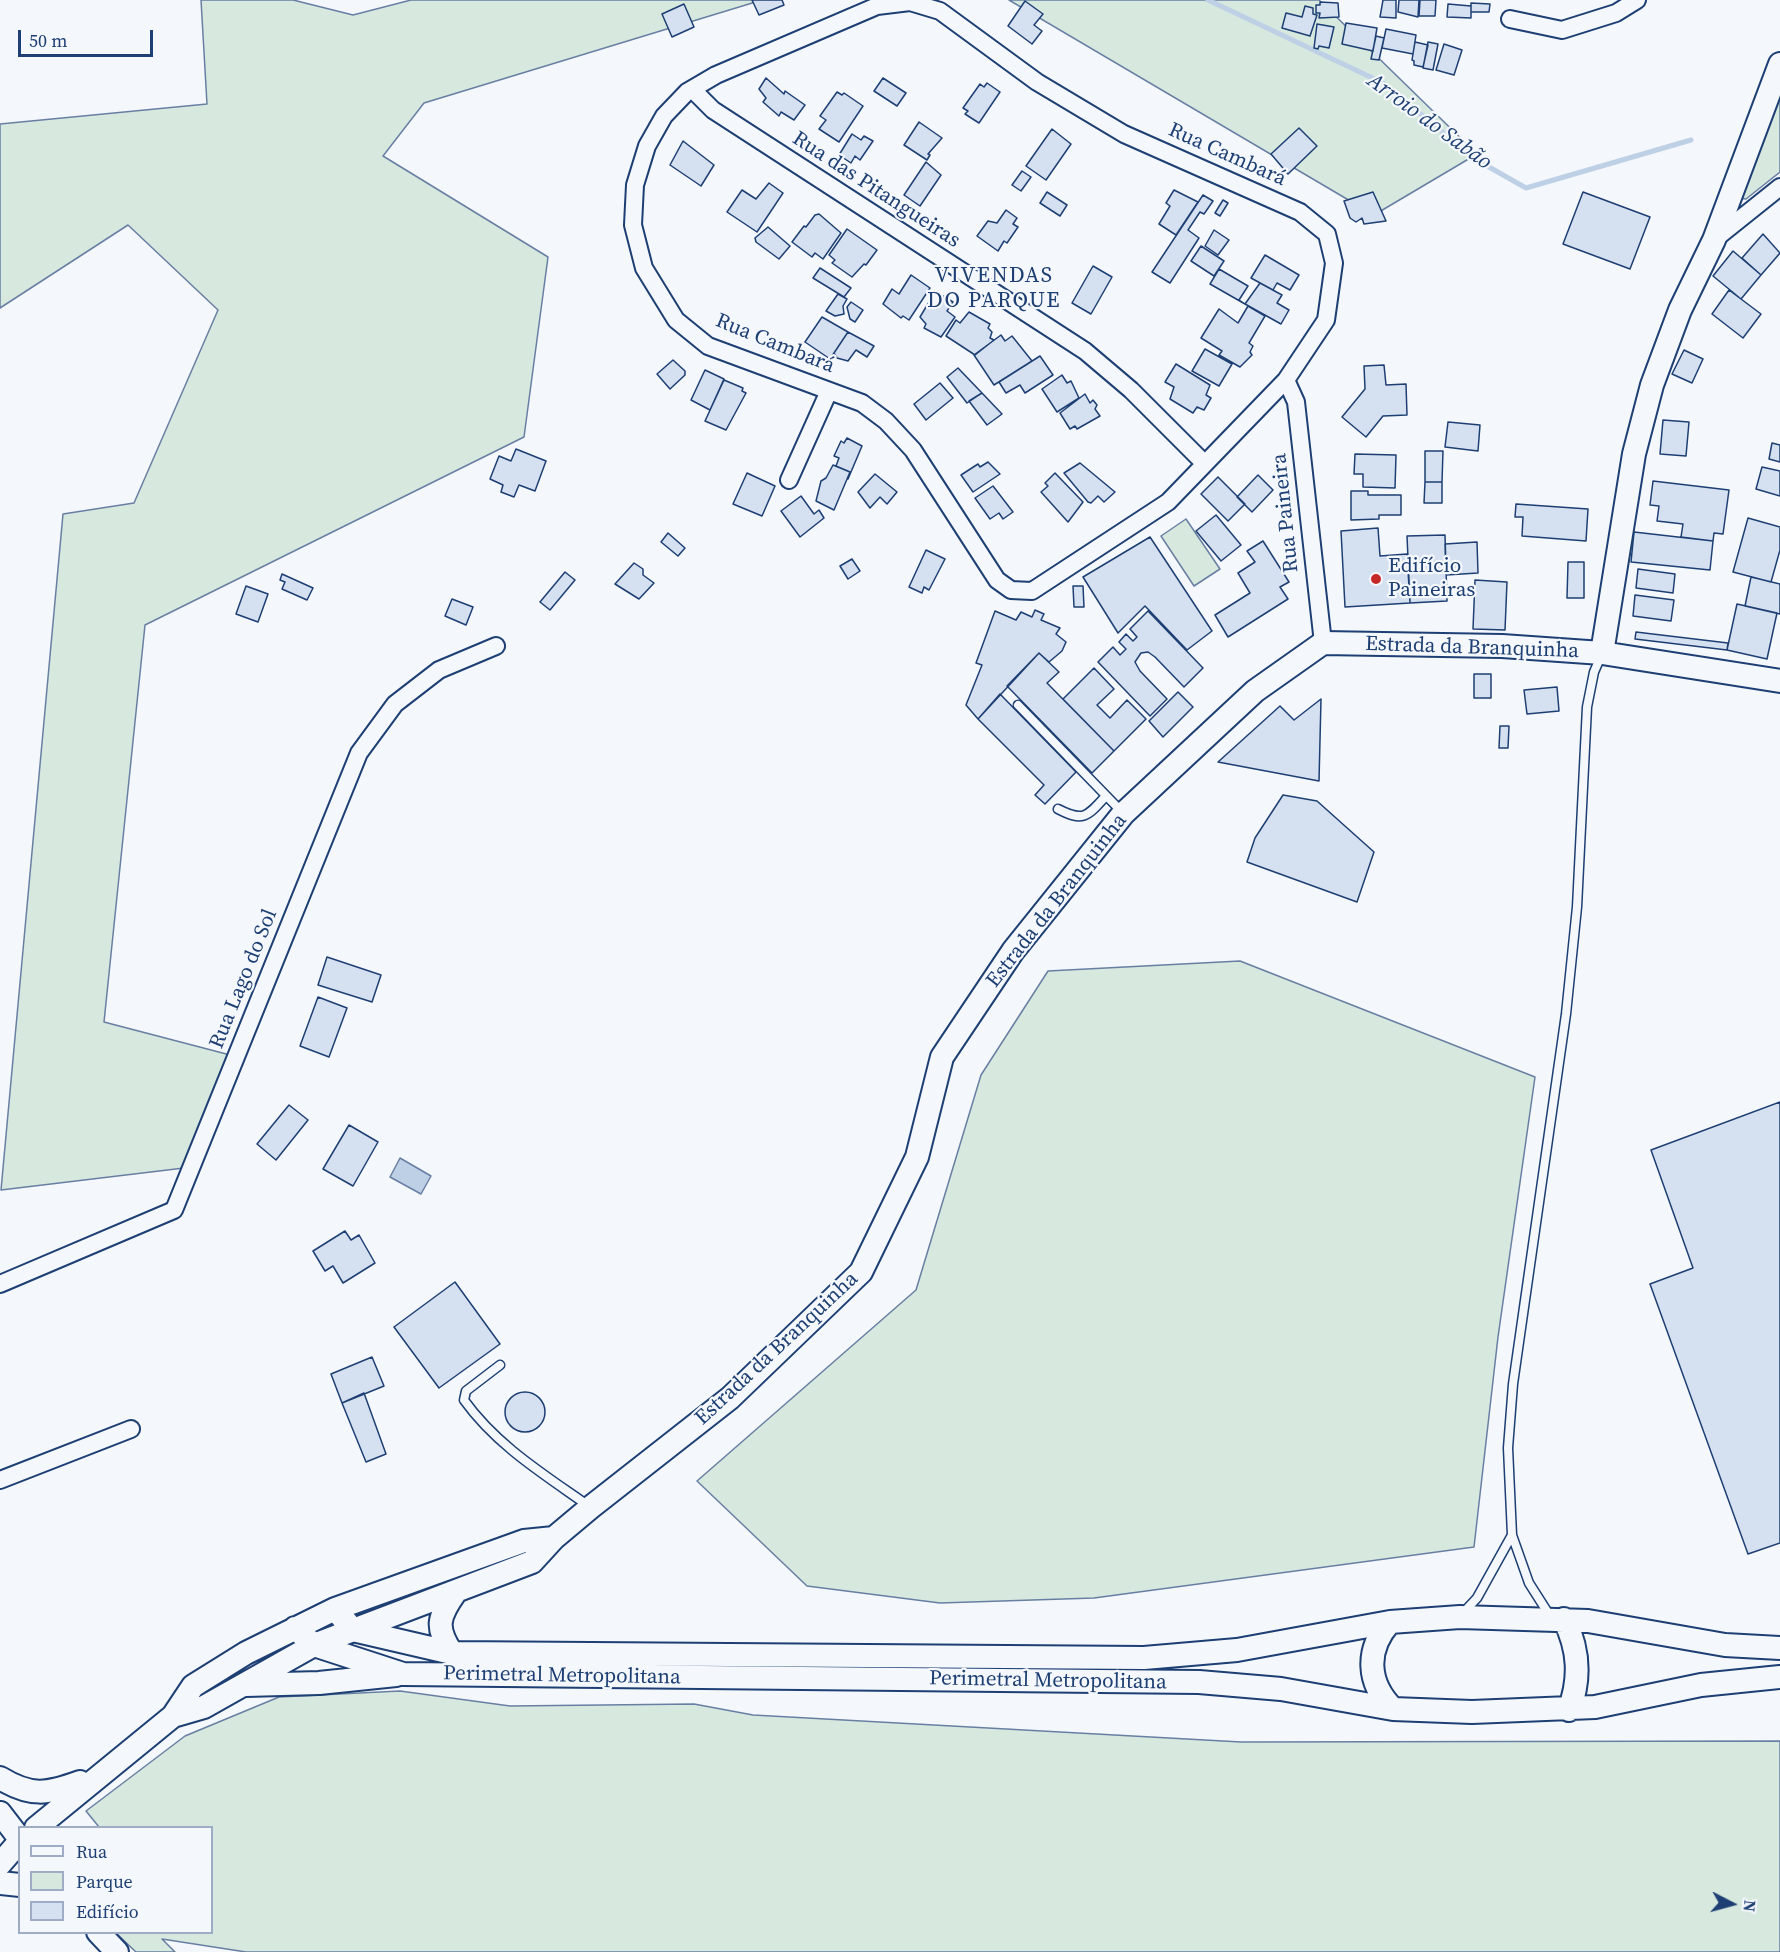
<!DOCTYPE html>
<meta charset="utf-8">
<style>
body{margin:0}
#map{position:relative;width:1780px;height:1952px;overflow:hidden;background:#f4f7fb;font-family:"Source Serif 4",serif}
canvas{display:block}
.legend{position:absolute;left:18px;top:1826px;width:195px;height:108px;box-sizing:border-box;background:#f4f7fb;border:2px solid #9eadc5;margin:0;padding:8px 10px;list-style:none;font-size:18px;color:#1d3f73}
.legend li{display:flex;align-items:center;gap:12px;height:30px}
.legend b{width:30px;border:2px solid #9eadc5}
.north{position:absolute;left:1702px;top:1874px;width:60px;height:60px;-webkit-text-stroke:4px #f4f7fb;paint-order:stroke;rotate:96deg;font-size:16px;font-weight:700;line-height:24px;text-align:center;color:#1d3f73}
.north::after{content:'';display:block;margin:auto;width:21px;height:27px;background:#1d3f73;clip-path:polygon(50% 0,100% 100%,50% 72%,0 100%)}
.scale{position:absolute;left:18px;top:30px;width:135px;height:27px;box-sizing:border-box;border:3px solid #1d3f73;border-top:0;padding-left:8px;font-size:18px;line-height:21px;white-space:nowrap;color:#1d3f73;-webkit-text-stroke:4px #f4f7fb;paint-order:stroke}
</style>
<div id="map">
<canvas width="1780" height="1952"></canvas>
<ul class="legend">
<li><b style="height:8px;background:#f4f7fb"></b>Rua</li>
<li><b style="height:16px;background:#d7e8df"></b>Parque</li>
<li><b style="height:16px;background:#d5e0f0"></b>Edifício</li>
</ul>
<div class="north">N</div>
<div class="scale">50 m</div>
</div>
<script>
const c = document.querySelector('canvas').getContext('2d');
c.lineJoin = 'round';
function fillPath(path, color) {
  c.fillStyle = color;
  c.fill(path, 'evenodd');
}
function stroke(path, color, width, dash) {
  c.strokeStyle = color;
  c.lineWidth = width;
  c.lineCap = dash ? 'butt' : 'round';
  c.setLineDash(dash || []);
  c.stroke(path);
}
function drawText(font, color, halo, rows, align = 'center') {
  c.font = font + ' "Source Serif 4",serif';
  c.lineWidth = 4.5;
  c.setLineDash([]);
  c.textBaseline = 'middle';
  c.strokeStyle = halo;
  c.fillStyle = color;
  for (const [text, x, y, turn = 0] of rows) {
    c.save();
    c.translate(x, y);
    c.rotate((+turn || 0) * Math.PI / 180);
    c.textAlign = isNaN(turn) ? turn : align;
    if (halo) c.strokeText(text, 0, 0);
    c.fillText(text, 0, 0);
    c.restore();
  }
}
const green = new Path2D(`
 M201 0H293L353 15 411 0H762L424 103 383 156 548 257 524 437 145 625 104 1022 234 1056 184 1168 1 1190 63 514 134 503 218 310 128 225 0 308V124L207 104Z
 M1009 0H1319L1477 154 1374 215Z
 M1780 94V172L1746 199 1739 198Z
 M1186 519 1220 569 1194 586 1161 536Z
 M1240 961 1535 1077 1498 1337 1474 1547 1094 1598 940 1603 807 1586 697 1481 916 1290 981 1075 1048 971Z
 M400 1691 510 1706 694 1704 753 1715 1241 1742 1780 1741V1952H246L162 1939 175 1952H136L116 1933 212 1932V1828L99 1827 86 1811 185 1736 279 1697Z`);
fillPath(green, '#d7e8df');
stroke(green, '#687fa3', 1.5);
const water = new Path2D(`
 M400 1158 431 1176 421 1194 390 1177Z`);
fillPath(water, '#bed0e5');
stroke(water, '#687fa3', 1.5);
stroke(new Path2D(`
 M1208 0 1383 83 1475 159 1526 188 1691 140`), '#bed0e5', 5);
const building = new Path2D(`
 M752 0H782L784 5 759 15Z
 M1383 0H1396V18L1380 17Z
 M1399 0H1419L1418 17 1398 12Z
 M1420 0H1436L1435 16H1419Z
 M1025 1 1043 14 1034 25 1042 31 1032 44 1008 26Z
 M1320 2 1338 3 1339 17 1319 18 1320 13H1316V5H1320Z
 M1471 3 1490 4 1489 12H1471Z
 M684 4 694 27 672 37 662 14Z
 M1448 4 1471 6V18L1447 17Z
 M1305 6 1313 8V14L1317 15 1310 36 1282 28 1286 13 1302 17Z
 M1346 23 1377 28 1373 51 1342 44Z
 M1317 24 1334 27 1329 48 1319 46 1318 49 1314 48Z
 M1386 29 1416 35 1413 54 1382 48Z
 M1376 36 1384 38 1379 60 1371 59Z
 M1415 42 1428 45 1423 67 1414 65V61L1412 60Z
 M1428 42 1438 44 1433 70 1423 68Z
 M1444 44 1462 50 1454 75 1436 70Z
 M766 78 784 94 785 91 805 105 794 120 781 112 779 116 763 102 766 98 759 89Z
 M883 78 906 93 897 106 874 91Z
 M987 83 1000 92 979 123 965 114 968 111 963 108 980 84 984 87Z
 M837 92 842 95 844 93 863 106 839 142 819 129 826 120 820 116Z
 M919 122 942 138 928 154 930 155 927 160 904 145Z
 M1299 128 1317 146 1288 174 1271 154Z
 M1052 129 1071 144 1046 180 1026 166Z
 M852 134 861 140 864 136 873 141 860 160 855 156 851 163 839 155Z
 M683 141 714 165 701 186 670 165Z
 M926 162 941 175 920 206 904 195Z
 M1022 171 1031 177 1021 191 1012 185Z
 M769 183 783 193 757 232 727 212 742 190 756 199Z
 M1174 190 1198 202 1176 235 1159 224 1170 206 1166 203Z
 M1047 192 1067 205 1060 216 1040 203Z
 M1373 192 1386 221 1364 224 1362 218 1356 222 1350 218 1344 201Z
 M1583 192 1650 217 1630 269 1563 244Z
 M1203 195 1213 201 1204 214 1200 212 1188 230 1199 238 1170 283 1152 272Z
 M1223 200 1228 203 1220 216 1215 213Z
 M1006 210 1017 218 1013 224 1018 227 1007 243 1004 241 998 251 977 236 988 221 997 223Z
 M819 214 841 233 823 259 815 253 812 257 792 242 804 226 806 227 815 215Z
 M768 227 790 246 779 259 756 242 755 238Z
 M847 229 877 250 866 265 864 264 852 277 832 263 835 260 829 255Z
 M1214 230 1229 240 1218 255 1205 246Z
 M1763 234 1780 253 1761 275 1742 258Z
 M1201 246 1224 261 1214 276 1191 261Z
 M1733 251 1761 275 1741 299 1713 276Z
 M1265 255 1299 275 1290 290 1277 283 1273 290 1251 278Z
 M1093 266 1112 277 1091 314 1072 303Z
 M820 268 851 288 844 297 813 278Z
 M1219 269 1248 286 1239 300 1245 304 1210 284Z
 M911 275 930 288 909 320 903 316 901 318 883 304 892 289 899 294Z
 M1260 283 1282 295 1277 303 1289 310 1281 324 1245 304Z
 M1729 290 1761 314 1743 338 1712 314Z
 M838 294 847 299 843 306 844 314 835 316 826 311Z
 M943 296 953 302 947 311 955 317 941 337 924 328 926 324 920 317 929 302 936 306Z
 M851 302 863 310 855 322 850 319 847 307Z
 M1248 306 1265 316 1249 343 1253 346 1250 352 1252 355 1240 367 1219 355 1222 351 1201 338 1219 309 1238 323Z
 M969 312 990 324 988 328 992 332 990 338 994 340 975 355 946 336 956 320 960 323Z
 M822 317 848 332 830 359 805 342Z
 M848 332 874 346 867 357 856 350 848 361 837 358 834 353Z
 M1001 335 1005 341 1012 336 1032 361 994 385 974 355Z
 M1205 349 1232 364 1219 386 1192 371Z
 M1684 350 1703 359 1692 383 1672 374Z
 M1040 356 1053 375 1025 393 1020 385 1006 393 999 382Z
 M673 360 685 371V375L670 389 657 374Z
 M1176 364 1210 385 1206 395 1211 398 1204 410 1197 407 1193 413 1170 399 1174 387 1165 382Z
 M1384 365 1386 385 1406 384 1407 415 1383 416 1366 437 1342 417 1365 389 1364 366Z
 M958 368 982 393 967 403 947 377Z
 M705 370 724 379 710 410 691 400Z
 M1062 375 1067 383 1071 381 1079 398 1057 412 1042 389Z
 M724 380 743 388 742 391 746 393 726 430 705 421Z
 M940 383 953 398 926 420 914 404Z
 M982 393 1002 414 987 425 969 401Z
 M1085 394 1090 403 1093 400 1097 405 1095 409 1100 416 1077 429 1075 426 1070 429 1060 413Z
 M1663 420 1689 422 1686 456 1660 454Z
 M1448 422 1480 425 1478 451 1445 447Z
 M847 438 862 446 848 479 850 472 836 466 839 458 834 456 841 441 844 443Z
 M1772 443 1780 445V462L1769 459Z
 M516 449 546 461 535 491 519 485 514 497 501 492 503 485 490 479 499 456 511 461Z
 M1425 451H1443L1442 482H1425Z
 M1355 454 1396 455 1395 488 1363 487V474H1354Z
 M988 462 1000 474 973 492 961 475 978 464 980 467Z
 M1080 463 1115 492 1104 502 1098 496 1091 503 1088 502 1064 473Z
 M833 465 850 472 834 510 816 501 821 481 826 478Z
 M1762 467 1780 471V496L1756 489Z
 M747 473 775 486 762 516 733 504Z
 M1055 473 1083 502 1068 522 1041 492 1048 486 1045 483Z
 M875 474 897 492 887 504 880 497 870 508 858 492Z
 M1258 475 1273 490 1252 512 1237 497Z
 M1218 477 1245 504 1228 521 1201 494Z
 M1653 481 1729 490 1723 534 1714 533 1713 541 1681 537 1683 524 1657 521 1659 506 1650 505Z
 M1425 482H1442V503H1424Z
 M993 486 1013 512 1003 519 999 513 990 519 975 498Z
 M1351 491H1368V495H1401V515H1379V519L1351 520Z
 M801 496 814 514 819 510 824 518 800 537 781 511Z
 M1516 504 1588 509 1586 541 1522 536 1523 517H1515Z
 M1216 515 1241 545 1221 561 1196 531Z
 M1748 518 1780 527V550L1771 582 1733 572Z
 M1378 528 1380 556 1407 554 1410 603 1345 607 1341 531Z
 M1634 532 1713 541 1710 570 1631 562Z
 M668 533 685 548 678 556 661 542Z
 M1445 535 1447 601 1410 603 1407 536Z
 M1150 537 1212 631 1187 650 1145 606 1118 633 1083 577Z
 M1263 541 1289 582 1280 587 1288 599 1228 637 1215 615 1250 593 1238 573 1255 562 1247 551Z
 M1477 542 1478 573 1446 575 1445 544Z
 M926 550 945 559 929 590 924 587 922 593 909 587Z
 M852 559 860 571 848 579 840 566Z
 M1568 562H1584V598H1567Z
 M634 563 643 569V575L654 583 639 599 615 584Z
 M1638 569 1675 574 1673 593 1636 588Z
 M565 572 575 580 550 610 540 602Z
 M282 574 313 588 307 600 282 589 285 582 280 580Z
 M1751 577 1780 584V614L1745 606Z
 M1475 580 1507 582 1505 630 1473 629Z
 M246 586 268 594 258 622 236 614Z
 M1073 586H1083L1084 607H1074Z
 M1635 595 1674 600 1671 621 1633 616Z
 M452 599 473 607 466 625 445 616Z
 M1737 604 1777 613 1767 659 1727 650Z
 M1035 610 1044 614 1041 620 1060 628 1056 634 1066 642 1062 651 1049 662 1039 653 978 719 966 705 982 665 976 663 995 611 1016 620 1021 612 1032 617Z
 M1148 611 1203 668 1184 687 1155 657 1148 652 1141 653 1135 662 1140 671 1167 699 1150 716 1098 662 1113 647 1120 655 1126 649 1119 642 1126 634 1133 641 1137 637 1130 629Z
 M1636 632 1728 643 1727 650 1635 639Z
 M1039 653 1059 672 1047 683 1114 751 1092 773 1007 686Z
 M1094 668 1114 689 1097 705 1110 718 1127 700 1146 719 1114 751 1063 699Z
 M1474 674H1491V698H1474Z
 M1557 687 1559 711 1527 714 1524 690Z
 M1178 692 1193 707 1163 737 1149 721Z
 M1000 694 1076 772 1045 804 1035 795 1044 785 978 719Z
 M1321 699 1319 781 1218 762 1280 706 1294 720Z
 M1500 726H1509L1508 748H1499Z
 M1283 795 1317 801 1374 852 1357 902 1247 862 1255 838Z
 M327 957 381 975 372 1002 318 985Z
 M318 997 347 1008 329 1057 300 1046Z
 M1780 1102V1543L1748 1554 1650 1284 1693 1268 1651 1150Z
 M289 1105 308 1120 276 1160 257 1144Z
 M349 1125 378 1142 353 1186 323 1169Z
 M345 1231 351 1240 359 1235 375 1263 343 1283 333 1266 325 1271 313 1251Z
 M455 1282 500 1344 439 1388 394 1327Z
 M372 1357 384 1386 342 1403 331 1374Z
 M505 1412a20 20 0 1 1 40 0a20 20 0 1 1-40 0Z
 M364 1393 386 1454 366 1462 342 1403Z`);
fillPath(building, '#d5e0f0');
stroke(building, '#1d3f73', 1.5);
const lane = new Path2D(`
 M1018 705 1123 813
 M1058 809C1083 822 1087 817 1105 797
 M500 1365 466 1391 464 1400C497 1446 545 1475 590 1507
 M1463 1613 1477 1598 1512 1535
 M1550 1616 1529 1583 1512 1535 1508 1448 1513 1384 1566 1014 1577 907 1587 707 1594 672 1601 656`);
const street = new Path2D(`
 M910 2 940 11 1037 82 1124 134 1300 212 1327 234 1334 263 1326 320 1286 380 1168 502 1032 591 1011 590 997 580 913 450 886 421 862 403 708 346 676 320 644 268 633 225 635 185 647 146 664 116 687 92 716 75 877 6Z
 M1510 19 1562 30 1616 13 1637 0
 M692 89 713 110 1085 351 1131 390 1204 463
 M1715 239 1780 187
 M1286 380 1296 402 1323 643
 M789 480 829 391
 M0 1284 174 1210 359 753 395 704 439 670 496 646
 M0 1480 131 1429`);
const secondary = new Path2D(`
 M1602 653 1634 454 1652 385 1680 310 1714 240 1780 64
 M335 1609 353 1630 452 1653 1144 1658 1237 1650 1390 1622 1460 1617 1588 1621 1725 1645 1780 1648
 M1564 1619C1579 1649 1581 1678 1569 1710
 M1390 1622C1365 1650 1367 1683 1393 1709
 M295 1628 314 1645 403 1674 1199 1682 1281 1689 1393 1709 1472 1712 1595 1707 1701 1685 1780 1677
 M452 1653C435 1628 438 1617 455 1593
 M246 1685 319 1683 396 1675
 M173 1716 204 1707 314 1645 532 1562 554 1538 591 1507 730 1398 861 1272 917 1157 942 1057 1013 951 1123 814 1255 691 1323 643 1502 646 1602 653 1780 681
 M0 1778C31 1797 47 1794 80 1782
 M0 1813 20 1839
 M36 1828 173 1716 193 1686 246 1653 335 1609 524 1541 554 1538
 M0 1864 20 1841
 M0 1883 20 1885
 M98 1932 117 1952`);
stroke(lane, '#1d3f73', 11);
stroke(street, '#1d3f73', 20);
stroke(secondary, '#1d3f73', 26);
stroke(lane, '#f4f7fb', 8);
stroke(street, '#f4f7fb', 16);
stroke(secondary, '#f4f7fb', 22);
for (const [x, y, r, color] of [
 [1376,579,6,"#c62828"]
]) {
  const dot = new Path2D();
  dot.arc(x, y, r, 0, 2 * Math.PI);
  c.fillStyle = color;
  c.fill(dot);
  stroke(dot, '#f4f7fb', 2);
}
drawText('21px', '#1d3f73', '#f4f7fb', [
 ["Rua Cambará",1227,155,24],
 ["Rua das Pitangueiras",876,190,33],
 ["Rua Cambará",775,344,22],
 ["Rua Paineira",1286,513,-96],
 ["Estrada da Branquinha",1472,648,2],
 ["Estrada da Branquinha",1057,901,-52],
 ["Rua Lago do Sol",244,979,-68],
 ["Estrada da Branquinha",777,1349,-43],
 ["Perimetral Metropolitana",562,1676,1],
 ["Perimetral Metropolitana",1048,1681,1]
]);
drawText('21px', '#1d3f73', '#f4f7fb', [
 ["Edifício",1388,567],
 ["Paineiras",1388,591]
], 'left');
drawText('italic 22px', '#1d3f73', '#f4f7fb', [
 ["Arroio do Sabão",1429,122,36]
]);
c.letterSpacing = '1.5px';
drawText('22px', '#1d3f73', '#f4f7fb', [
 ["VIVENDAS",994,276],
 ["DO PARQUE",994,301]
]);
c.letterSpacing = '0px';
</script>
